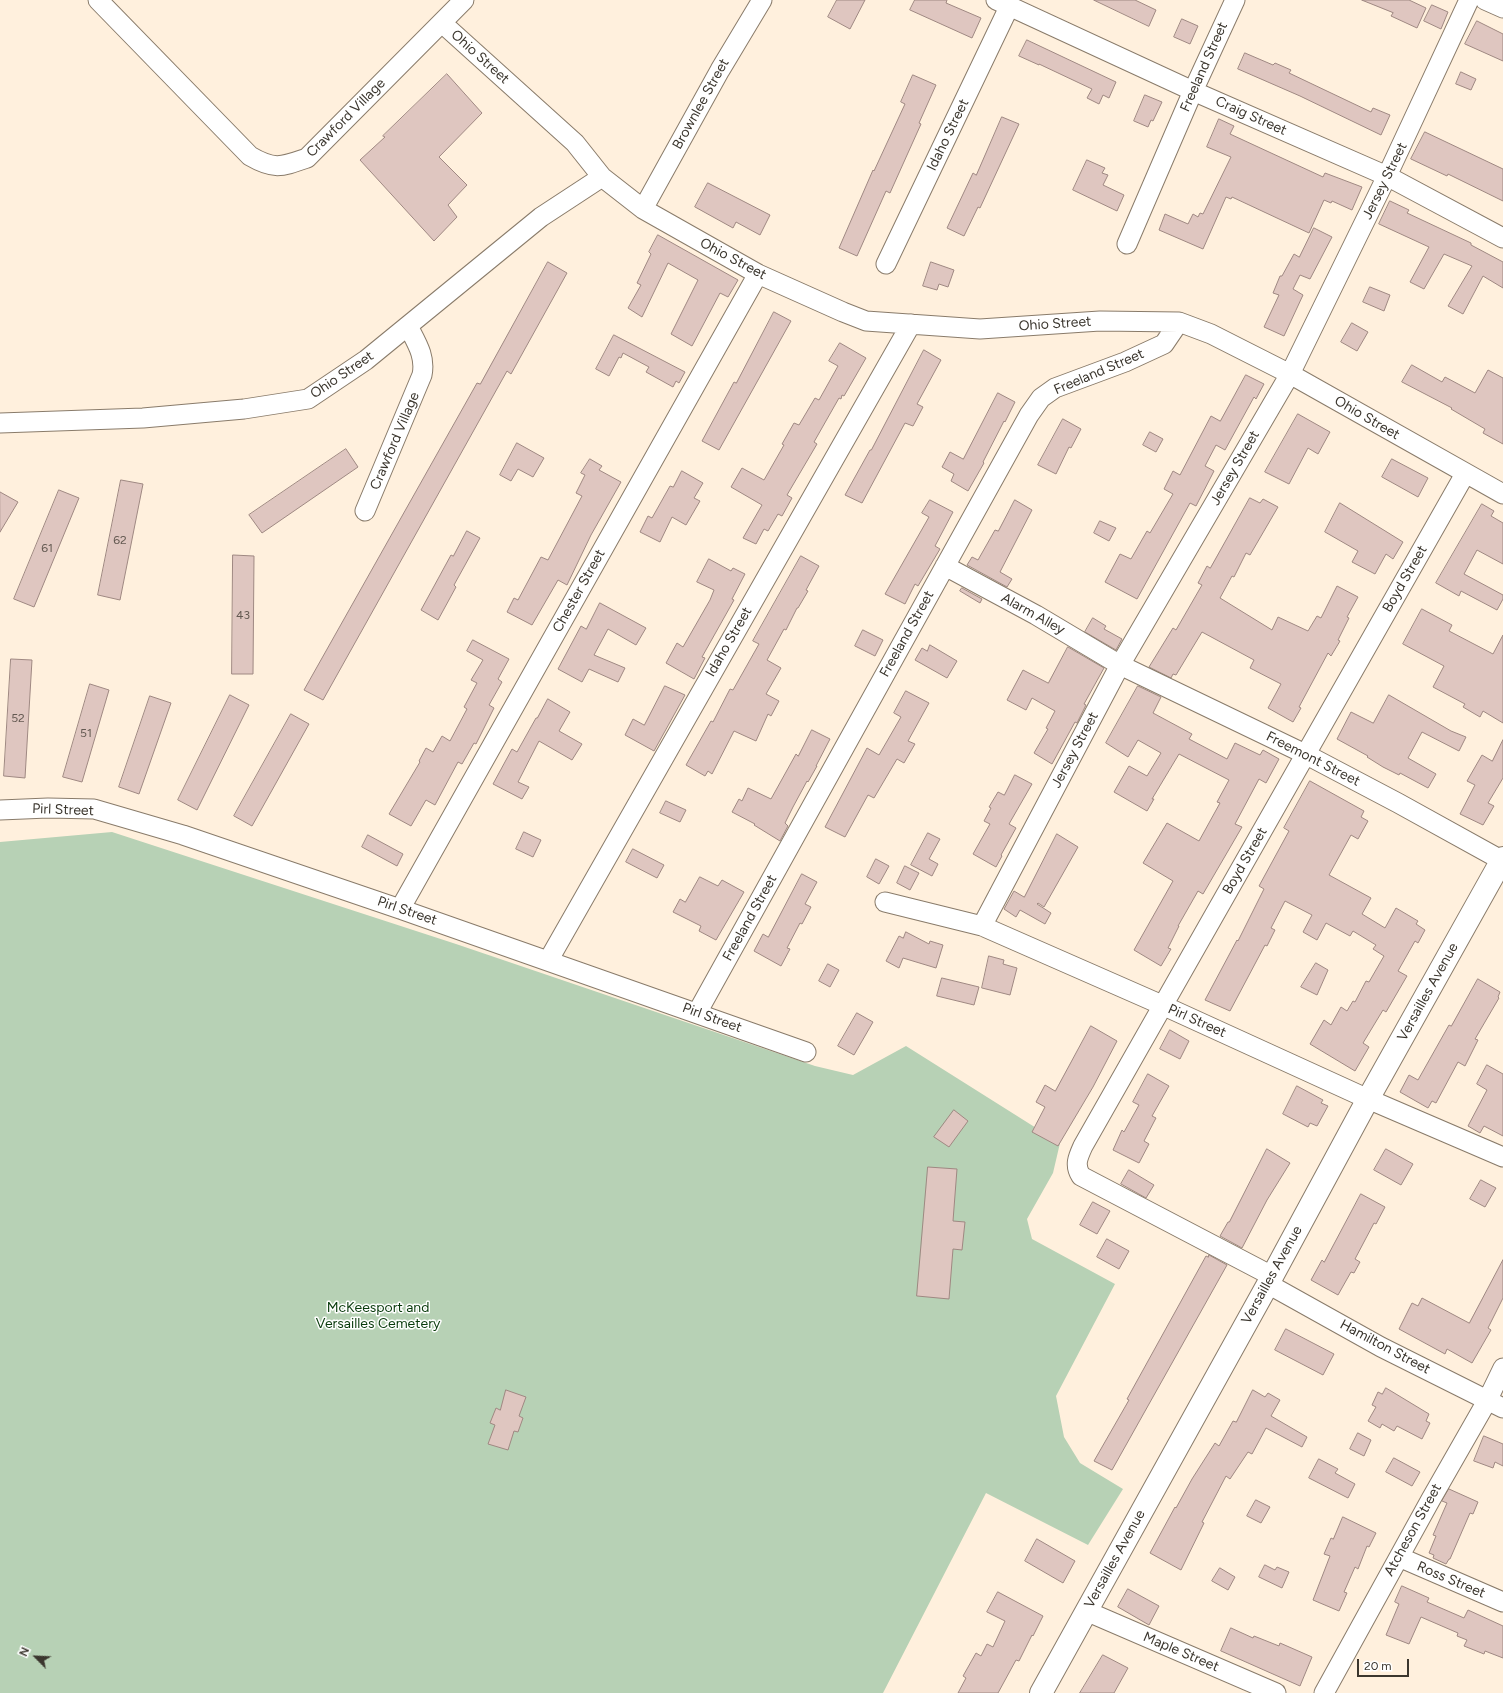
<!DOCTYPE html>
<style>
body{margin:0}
#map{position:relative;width:1503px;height:1693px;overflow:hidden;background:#fff0dd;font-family:Figtree,sans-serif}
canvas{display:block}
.north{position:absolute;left:16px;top:1637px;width:40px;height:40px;-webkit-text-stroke:3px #fff;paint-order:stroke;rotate:294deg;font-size:11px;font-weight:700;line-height:16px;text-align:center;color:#3b362e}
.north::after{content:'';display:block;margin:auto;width:14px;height:18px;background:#3b362e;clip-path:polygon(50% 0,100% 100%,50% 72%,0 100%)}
.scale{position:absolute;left:1357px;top:1659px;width:52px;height:18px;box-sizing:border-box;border:2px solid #3b362e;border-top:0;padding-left:5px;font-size:12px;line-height:14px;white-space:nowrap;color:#3b362e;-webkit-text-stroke:3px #fff;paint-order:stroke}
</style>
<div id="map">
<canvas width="1503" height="1693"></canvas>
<div class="north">N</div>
<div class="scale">20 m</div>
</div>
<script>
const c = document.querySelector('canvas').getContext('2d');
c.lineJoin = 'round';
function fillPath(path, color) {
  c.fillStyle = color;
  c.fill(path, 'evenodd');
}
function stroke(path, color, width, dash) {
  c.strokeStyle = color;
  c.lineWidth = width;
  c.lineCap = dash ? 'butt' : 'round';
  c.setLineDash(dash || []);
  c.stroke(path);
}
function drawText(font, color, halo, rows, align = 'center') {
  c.font = font + ' Figtree,sans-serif';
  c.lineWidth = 3;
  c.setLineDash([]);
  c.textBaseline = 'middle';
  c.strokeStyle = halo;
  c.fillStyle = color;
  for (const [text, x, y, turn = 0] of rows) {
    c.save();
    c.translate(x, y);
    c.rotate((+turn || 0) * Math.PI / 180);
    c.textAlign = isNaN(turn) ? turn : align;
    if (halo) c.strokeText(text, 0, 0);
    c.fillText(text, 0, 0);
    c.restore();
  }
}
fillPath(new Path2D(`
 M112 832 456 944 815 1066 853 1075 906 1046 1060 1143 1053 1173 1027 1219 1032 1239 1115 1284 1056 1396 1064 1437 1080 1463 1123 1489 1088 1545 986 1493 883 1693H0V842Z`), '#b7d1b5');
const building = new Path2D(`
 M837 0H865L850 29 828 17Z
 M915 0H947L946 3 981 18 972 38 910 10Z
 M1094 0H1135L1156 10 1149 26Z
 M1362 0H1409L1426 8 1417 28 1391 16 1393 13Z
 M1432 5 1448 12 1441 29 1424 21Z
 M1182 19 1198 26 1190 44 1174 37Z
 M1477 21 1503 34V61L1465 44Z
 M1027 40 1116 82 1109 98 1103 95 1099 104 1087 98 1092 89 1039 64V65L1019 56Z
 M1245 53 1273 65 1275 63 1291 70 1289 73 1371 112 1373 108 1390 115 1381 135 1300 96 1238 69Z
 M1461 72 1476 79 1471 90 1456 84Z
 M447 74 482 113 439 157 467 185 448 205 457 217 434 241 360 160 385 137 383 136Z
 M913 75 936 85 919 123 921 124 903 164 890 193 886 191 857 256 839 248 873 170 874 171 905 104 901 102Z
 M1145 95 1162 102 1153 121 1151 120 1148 127 1134 121Z
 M1002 117 1019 124 980 208 978 207 964 236 947 228 973 173 976 175Z
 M1219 119 1234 126 1230 134 1323 177 1325 173 1362 187 1352 210 1332 201 1331 203 1324 200 1309 233 1232 197 1231 199 1226 197 1203 249 1159 230 1165 214 1188 224 1193 214 1198 217 1200 213 1203 214 1231 157 1207 147Z
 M1425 132 1503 169V201L1448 174 1447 176 1411 159Z
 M1087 160 1105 168 1102 173 1108 175 1103 185 1124 195 1117 211 1073 190Z
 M708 183 770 215 760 235 736 222 733 228 695 207Z
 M1390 201 1409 210 1407 213 1471 243V245L1503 262V288L1483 276 1463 314 1448 306 1472 266 1444 254 1424 289 1410 282 1429 247 1379 224Z
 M1314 228 1332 237 1310 279 1300 275 1293 289 1303 295 1284 336 1264 327 1279 295 1273 293 1280 276H1282L1294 254 1299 257Z
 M658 235 738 280 728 297 720 293 692 346 671 334 698 280 668 263 642 317 628 308 641 285 637 283 651 254 649 252Z
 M548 262 567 273 511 374 507 371 323 700 304 690 477 383 480 384Z
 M931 262 954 270 948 287 939 284 937 290 923 286Z
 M1370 287 1390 295 1384 311 1363 302Z
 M774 312 791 321 719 450 702 441 734 382 736 383Z
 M1352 323 1368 332 1357 351 1341 342Z
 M614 335 685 372 679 383 676 381 673 387 646 372 649 367 623 353 621 358 619 357 609 376 596 369Z
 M840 343 866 358 844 396 842 395 841 399 839 398 814 442 817 444 787 495 792 498 782 516 778 514 768 531 764 529 756 544 743 538 762 505 731 487 742 468 764 480 784 445 782 444 794 423 799 425 815 398 819 400 838 366 829 361Z
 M924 350 941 360 917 404 923 407 913 426 905 423 862 503 845 495 870 450H871Z
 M1412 365 1442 382 1445 377 1475 393 1488 370 1503 378V444L1483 433 1485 429 1451 409 1452 408 1402 382Z
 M1246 375 1264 384 1256 399 1254 397 1225 450 1216 445 1205 466 1214 471 1196 506 1190 503 1137 599 1105 582 1120 554 1131 559 1147 531 1150 533 1173 494 1164 489 1173 471 1180 475 1211 416 1220 421Z
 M998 393 1015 402 1005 422 1004 421 983 462 984 463 968 491 951 481 954 474 942 467 950 452 963 459Z
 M1298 414 1330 432 1318 454 1308 448 1289 484 1265 472Z
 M1063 419 1081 429 1071 448 1069 447 1056 474 1038 465Z
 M1150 432 1163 439 1156 452 1143 445Z
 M517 443 544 458 533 477 518 469 511 481 500 475Z
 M346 449 358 467 262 533 249 515Z
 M590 459 602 466 599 470 621 482 591 535 567 585 558 580 532 625 507 612 514 598 518 600 541 557 548 560 582 496 576 493 585 475 581 473Z
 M1392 459 1428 478 1418 497 1382 477Z
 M682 471 703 483 694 498 700 501 686 525 672 517 660 542 640 532 648 516 652 518 670 486 673 487Z
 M121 480 143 484 120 600 98 595Z
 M59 490 79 498 34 607 14 599Z
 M0 492 18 502 0 532Z
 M1250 498 1260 503 1263 499 1278 507 1250 555 1246 553 1234 577 1232 576 1220 598 1272 630 1278 617 1308 631 1317 616 1321 618 1337 586 1358 597 1347 617 1349 618 1338 640 1340 641 1331 656 1328 653 1299 707 1301 708 1293 722 1268 708 1281 684 1250 668 1254 660 1202 632 1176 675 1173 674 1171 678 1149 667 1173 628 1176 630 1202 585 1198 583 1207 566 1210 568Z
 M930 500 953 512 935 546 940 549 918 586 915 584 905 604 885 594 929 517 922 513Z
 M1015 500 1032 510 1000 572 1012 579 1007 587 967 565 972 557 978 560 995 530 998 531Z
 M1340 503 1403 542 1393 559 1386 554 1375 574 1352 562 1358 551 1325 532Z
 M1482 504 1494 511 1491 516 1503 523V564L1477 550 1464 574 1503 595V599L1497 610 1461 591 1459 596 1436 583Z
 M1100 521 1116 528 1109 541 1094 533Z
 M467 531 480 538 454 585 456 587 438 620 421 610 451 555 453 556Z
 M233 555 254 556 253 674H232Z
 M801 556 819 566 806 590 808 591 798 608H797L786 630 784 629 767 660 781 668 766 694 779 701 771 716 768 714 756 741 734 731 712 774 708 771 705 776 686 765 711 721 713 722 730 689 733 690 759 644 753 641Z
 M709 559 731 571 733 568 745 574 732 599 734 600 702 657 705 658 694 679 666 663 677 643 683 647 710 600 714 590 697 582Z
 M962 588 982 599 980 603 960 591Z
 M600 603 646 628 636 645 608 629 594 655 625 668 618 682 589 669 582 682 558 669 581 626 586 629Z
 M1422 609 1452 625 1449 631 1493 654 1503 635V723L1483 711 1480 717 1463 707 1465 704 1433 687 1444 666 1403 644Z
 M1093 618 1106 626 1104 629 1122 639 1116 650 1085 632Z
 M863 630 883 640 875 656 855 646Z
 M473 640 509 659 498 679 502 682 489 705 494 708 476 744 474 743 462 764 458 762 435 805 426 800 411 826 389 814 420 762 419 761 426 748 433 752 442 736 450 741 467 709 464 707 477 683 471 680 483 660 467 651Z
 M930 645 957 661 947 678 915 660 922 648 927 651Z
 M1068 647 1104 668 1084 704 1086 705 1077 723 1075 722 1052 764 1034 753 1048 729 1046 728 1055 711 1032 698 1026 710 1007 700 1023 670 1048 683Z
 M11 659 32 660 25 778 4 776Z
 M90 684 109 690 82 782 63 777Z
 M665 686 685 695 654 751 625 735 633 719 644 725Z
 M1138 686 1161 697 1153 713 1192 734 1189 739 1227 759 1235 743 1260 755 1263 750 1279 759 1266 783 1259 779 1235 824 1242 827 1203 894 1198 891 1178 926H1179L1168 948 1171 949 1161 966 1134 950 1173 881 1143 863 1167 823 1199 841 1220 803 1217 802 1229 780 1179 754 1152 799H1154L1147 811 1114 792 1129 766 1147 776 1161 753 1138 740 1128 757 1106 743Z
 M906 691 929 703 908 741 915 744 904 763 897 759 874 798 868 795 845 837 825 827 867 748 879 755 901 717 894 713Z
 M230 695 249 705 197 810 178 800Z
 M1389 695 1451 731 1466 737 1459 751 1422 732 1408 758 1436 774 1428 788 1400 773 1399 775 1383 767 1367 757 1368 756 1337 739 1351 712 1373 723Z
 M150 696 171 703 139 794 119 787Z
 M548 699 570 712 559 731 582 744 572 760 539 741 518 782 529 787 522 799 493 784 512 749 517 752 536 718H537Z
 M291 714 309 724 252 826 234 816Z
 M812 730 830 739 816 766H817L808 782 807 781 793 807 785 823 788 826 780 841 754 825 755 824 732 812 739 799 742 801 748 788 771 799 796 754 798 756Z
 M1503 740V778L1488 803 1494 806 1483 825 1460 814 1475 785 1467 781 1482 755 1492 761Z
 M1015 775 1032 784 1009 824 1016 828 1001 855 1002 856 996 867 973 854 990 824 984 821 991 808 989 807 998 792 1004 795Z
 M1310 781 1364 811 1361 817 1368 821 1358 839 1351 835 1329 875 1371 898 1362 914 1385 928 1396 908 1418 921 1416 924 1425 930 1418 943 1415 941 1398 971 1407 976 1386 1012 1383 1010 1363 1043 1369 1047 1355 1071 1310 1044 1324 1020 1331 1025 1341 1007 1347 1011 1353 1001 1355 1002 1366 981 1369 982 1384 956 1373 949 1376 945 1353 931 1350 936 1326 923 1317 940 1303 932 1312 915 1285 901 1271 928 1275 930 1267 946 1265 945 1230 1011 1205 1000 1237 940 1238 941 1264 889 1259 886 1289 831 1284 828Z
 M666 801 686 810 680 822 660 813Z
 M524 832 541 840 533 857 516 849Z
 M928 833 940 839 929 859 938 864 932 876 911 865Z
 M1057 834 1078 847 1044 907 1038 903 1037 904 1051 913 1045 924 1020 910 1016 917 1004 909 1014 891 1024 897Z
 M368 835 403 854 397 866 362 847Z
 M633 849 664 865 657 878 626 862Z
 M876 859 889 866 879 884 867 877Z
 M905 866 919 873 910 890 897 883Z
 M802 874 817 882 805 904 811 907 802 924 800 923 787 948 790 949 781 966 754 951 763 934 768 937Z
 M700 877 718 886 722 880 744 892 716 940 699 931 701 926 673 912 680 899 685 902Z
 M906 932 929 944 930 941 943 945 936 968 903 958 899 968 886 961 899 936 903 938Z
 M989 956 1004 960 1003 964 1017 968 1010 995 982 988Z
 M1316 963 1328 970 1317 995 1301 987Z
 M828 964 839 970 830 987 819 981Z
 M942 978 979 987 974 1005 937 996Z
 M1478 979 1500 992 1498 997 1499 998 1475 1039 1478 1040 1465 1066 1458 1062 1436 1103 1432 1101 1428 1108 1400 1092 1409 1075 1418 1080 1449 1025 1451 1026Z
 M857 1013 873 1022 854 1055 838 1046Z
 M1091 1026 1117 1041 1093 1087 1058 1146 1032 1132 1045 1107 1036 1102 1045 1085 1055 1091Z
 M1170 1030 1189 1041 1180 1059 1160 1049Z
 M1487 1065 1503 1074V1136L1484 1126 1480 1133 1468 1126 1487 1090 1477 1084Z
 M1148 1074 1169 1086 1152 1116 1156 1118 1144 1141 1149 1144 1139 1163 1113 1150 1122 1130 1124 1132 1139 1105 1133 1102Z
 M1297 1086 1323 1100 1321 1103 1328 1106 1317 1126 1310 1123 1308 1127 1283 1114Z
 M954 1110 968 1121 949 1147 934 1137Z
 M1267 1149 1290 1163 1267 1200 1242 1248 1220 1236 1228 1222H1229Z
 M1386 1149 1413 1164 1401 1185 1374 1170Z
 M928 1167 957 1169 953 1221 965 1222 962 1250 953 1249 949 1299 917 1296Z
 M1129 1170 1154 1185 1146 1198 1121 1184Z
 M1481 1180 1496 1188 1485 1207 1470 1199Z
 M1361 1194 1385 1207 1376 1224 1374 1223 1355 1259 1360 1262 1354 1273 1351 1272 1338 1295 1311 1280 1322 1260 1324 1262Z
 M1093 1202 1110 1211 1097 1234 1080 1225Z
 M1107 1239 1129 1251 1119 1269 1097 1257Z
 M1209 1255 1227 1265 1112 1470 1094 1461 1129 1400 1127 1399 1206 1256 1208 1257Z
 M1503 1260V1298L1488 1328 1491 1330 1472 1363 1447 1349 1445 1354 1399 1329 1412 1303 1418 1306 1422 1298 1469 1323Z
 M1286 1329 1334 1354 1323 1375 1275 1350Z
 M1386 1388 1429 1414 1426 1421 1430 1423 1422 1439 1397 1426 1394 1431 1382 1424 1380 1428 1368 1421 1376 1407 1372 1405 1378 1392 1382 1394Z
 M506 1390 526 1397 519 1416 523 1418 518 1432 514 1431 508 1450 488 1444 495 1425 490 1423 496 1408 500 1410Z
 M1253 1390 1265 1397 1268 1393 1280 1400 1271 1416 1307 1437 1302 1447 1266 1428 1252 1454 1248 1452 1230 1479 1226 1476 1202 1522 1204 1523 1181 1570 1150 1553 1175 1507 1176 1508 1192 1479 1215 1443 1219 1446 1233 1421 1236 1422Z
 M1358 1433 1371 1440 1364 1456 1350 1449Z
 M1484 1436 1503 1444V1466L1495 1462 1493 1468 1474 1461Z
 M1394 1458 1420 1472 1412 1486 1386 1472Z
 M1319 1459 1338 1469 1335 1473 1355 1484 1348 1498 1309 1478Z
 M1449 1489 1478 1502 1473 1514 1470 1513 1450 1559H1449L1446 1564 1433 1558 1434 1555 1429 1553 1436 1536 1433 1535 1447 1503 1442 1501Z
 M1256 1500 1270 1507 1261 1523 1247 1516Z
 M1343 1517 1376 1533 1369 1547 1367 1546 1358 1569 1355 1567 1344 1592 1347 1593 1339 1611 1313 1600 1330 1556 1324 1554 1331 1538 1333 1539Z
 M1037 1539 1075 1561 1063 1583 1025 1561Z
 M1265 1565 1275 1570 1277 1567 1289 1572 1282 1588 1259 1577Z
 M1220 1568 1235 1577 1228 1590 1212 1581Z
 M1402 1586 1429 1598 1427 1602 1464 1618 1468 1610 1503 1626V1658L1485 1651 1484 1654 1464 1646 1467 1640 1457 1636 1458 1633 1421 1617 1409 1644 1386 1635 1399 1604 1395 1602Z
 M1128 1589 1159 1606 1149 1625 1118 1607Z
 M998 1592 1043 1616 1033 1636 1032 1635 1019 1661 1016 1660 998 1693H958L966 1678 963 1676 976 1653 981 1656 987 1644 993 1647 1005 1621 987 1612Z
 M1231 1628 1253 1638 1254 1636 1279 1646 1280 1643 1312 1657 1300 1686 1221 1651Z
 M1103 1655 1128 1668 1114 1693H1080Z`);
fillPath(building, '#dfc6c0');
stroke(building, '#9f8882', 1);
const minor = new Path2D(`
 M98 0 250 156C274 170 281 167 307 158L464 0
 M996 0 1193 91 1387 176 1503 238
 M1485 0 1503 8
 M442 23 575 143 602 177 643 209 758 274 843 312 866 321 980 329 1100 321 1179 322 1211 334 1290 374 1503 494
 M643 209 720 70 762 0
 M1127 244 1193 91 1235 0
 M886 264 1009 7
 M0 423 143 418 244 409 308 399 366 360 541 217 602 177
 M365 511 422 375C426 356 416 342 408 326
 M945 566 1036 615 1120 665 1305 754 1398 803 1503 861
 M0 810 48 808 94 809 183 835 400 909 806 1052
 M885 902 982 926 1162 1005 1368 1099 1503 1157
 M400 909 758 274
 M982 926 1120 665 1290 374 1387 176 1469 0
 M548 961 911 324
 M697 1013 1029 415 1041 398 1055 388 1125 362 1164 344 1179 322
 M1272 1276 1081 1176C1074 1165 1078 1157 1083 1146L1465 474
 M1268 1284 1381 1347 1503 1408
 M1399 1557 1503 1602
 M1086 1611 1276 1693
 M1324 1693 1431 1499 1487 1401 1503 1368`);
const tertiary = new Path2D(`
 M1041 1693 1268 1284 1368 1099 1503 858`);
stroke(minor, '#897b6a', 21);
stroke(tertiary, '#897b6a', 24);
stroke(minor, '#fff', 19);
stroke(tertiary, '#fff', 22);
drawText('12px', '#645a52', null, [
 ["62",120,540],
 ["61",47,548],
 ["43",243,615],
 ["52",18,718],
 ["51",86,733]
]);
drawText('14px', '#3b362e', '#fff', [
 ["Ohio Street",480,57,42],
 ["Freeland Street",1204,67,-66],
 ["Brownlee Street",701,104,-61],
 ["Craig Street",1251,116,24],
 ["Crawford Village",346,118,-45],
 ["Idaho Street",948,135,-64],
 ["Jersey Street",1385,181,-64],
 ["Ohio Street",733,259,28],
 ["Ohio Street",1055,324,-4],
 ["Freeland Street",1099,372,-23],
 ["Ohio Street",342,375,-34],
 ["Ohio Street",1367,418,30],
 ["Crawford Village",395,441,-67],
 ["Jersey Street",1235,468,-60],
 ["Boyd Street",1405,579,-60],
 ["Chester Street",579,591,-61],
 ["Alarm Alley",1033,614,29],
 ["Freeland Street",907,634,-61],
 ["Idaho Street",729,642,-60],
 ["Jersey Street",1075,750,-62],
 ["Freemont Street",1313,759,27],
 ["Pirl Street",63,810,2],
 ["Boyd Street",1245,861,-60],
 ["Pirl Street",407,911,19],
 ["Freeland Street",750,918,-61],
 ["Versailles Avenue",1428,992,-61],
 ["Pirl Street",712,1018,20],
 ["Pirl Street",1197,1021,24],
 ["Versailles Avenue",1272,1275,-61],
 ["Hamilton Street",1385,1347,28],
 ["Atcheson Street",1413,1530,-61],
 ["Versailles Avenue",1115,1559,-61],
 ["Ross Street",1451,1580,23],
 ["Maple Street",1181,1652,23]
]);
drawText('14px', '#093b0c', '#fff', [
 ["McKeesport and",378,1308],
 ["Versailles Cemetery",378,1324]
]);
</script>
